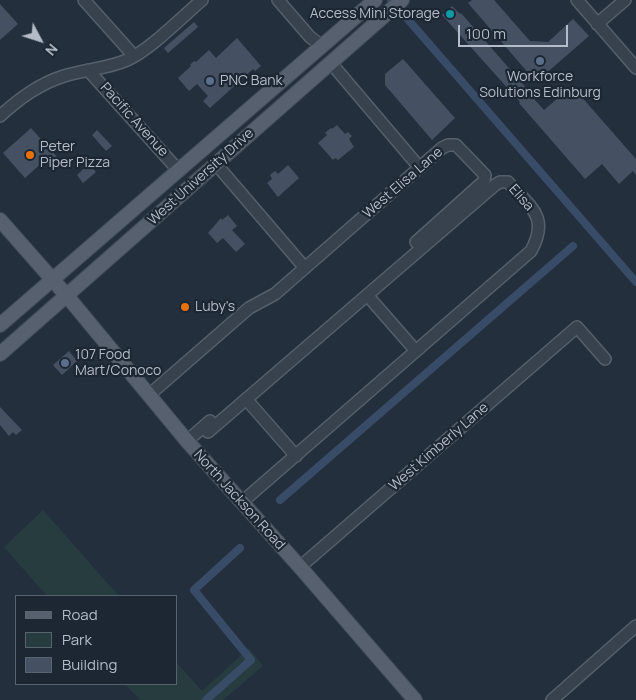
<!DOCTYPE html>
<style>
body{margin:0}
#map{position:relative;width:636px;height:700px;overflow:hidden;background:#242f3e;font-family:Manrope,sans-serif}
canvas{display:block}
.legend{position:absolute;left:15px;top:595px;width:162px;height:90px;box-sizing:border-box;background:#1d2633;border:1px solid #59626f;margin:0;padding:6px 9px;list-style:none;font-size:15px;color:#b4bcc9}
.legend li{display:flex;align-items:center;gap:10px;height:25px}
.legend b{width:25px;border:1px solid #59626f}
.north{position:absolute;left:15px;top:15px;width:50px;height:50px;-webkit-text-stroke:4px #1d2633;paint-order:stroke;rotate:130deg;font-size:14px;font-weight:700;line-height:20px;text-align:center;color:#b4bcc9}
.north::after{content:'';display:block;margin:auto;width:18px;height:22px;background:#b4bcc9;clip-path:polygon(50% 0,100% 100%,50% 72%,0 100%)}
.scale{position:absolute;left:458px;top:25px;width:110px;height:22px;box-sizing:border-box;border:2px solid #b4bcc9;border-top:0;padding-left:6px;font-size:15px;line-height:18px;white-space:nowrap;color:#b4bcc9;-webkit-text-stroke:4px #1d2633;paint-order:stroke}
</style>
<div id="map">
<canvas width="636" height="700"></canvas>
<ul class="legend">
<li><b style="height:6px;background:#56606e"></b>Road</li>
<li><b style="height:14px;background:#263c3f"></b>Park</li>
<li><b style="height:14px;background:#455162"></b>Building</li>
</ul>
<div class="north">N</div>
<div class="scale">100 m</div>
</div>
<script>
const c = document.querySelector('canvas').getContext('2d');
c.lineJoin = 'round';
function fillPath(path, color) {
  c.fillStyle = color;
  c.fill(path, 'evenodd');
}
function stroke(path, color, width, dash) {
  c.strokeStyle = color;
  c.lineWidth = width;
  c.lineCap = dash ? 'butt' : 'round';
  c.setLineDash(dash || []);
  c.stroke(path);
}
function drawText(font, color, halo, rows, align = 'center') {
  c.font = font + ' Manrope,sans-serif';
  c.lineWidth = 4.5;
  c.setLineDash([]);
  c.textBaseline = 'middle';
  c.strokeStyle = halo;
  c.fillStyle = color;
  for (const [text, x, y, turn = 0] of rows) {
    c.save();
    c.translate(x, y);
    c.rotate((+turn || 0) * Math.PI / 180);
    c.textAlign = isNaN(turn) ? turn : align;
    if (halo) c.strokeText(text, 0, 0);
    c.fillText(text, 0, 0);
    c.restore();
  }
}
fillPath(new Path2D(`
 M43 510 119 596H47L4 547Z
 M249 648 263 666 223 700H140L125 684H176V662L202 691Z`), '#263c3f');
stroke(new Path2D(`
 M391 0 636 282
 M280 500 573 246
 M206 700 251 660 194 590 240 548`), '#394c67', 8);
fillPath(new Path2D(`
 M472 0H494L530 41 548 42 573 19 589 36 536 82 468 3Z
 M0 4 18 24 0 40Z
 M452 6 460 14 461 13 527 89 526 90 544 110 572 86 636 159V175L633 171 619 184 602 164 585 179 519 103 520 102 442 15Z
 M194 22 198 27 168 53 164 48Z
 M237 38 261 66 255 71 253 69 210 108 203 101 208 96 197 84 189 91 178 78 191 66 190 65 194 61 196 62 209 50 216 58Z
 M403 59 455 118 432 140 385 85V74Z
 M337 125 345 134 348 132 352 136 349 139 354 147 338 160 335 158 333 160 318 143 327 135 325 133 331 128 332 129Z
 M31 128 58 158 48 166 44 161 25 178 3 153Z
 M97 130 112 146 106 151 92 135Z
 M89 164 96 172 83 183 77 175Z
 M288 165 299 178 278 197 267 183 272 179 270 175 275 171 278 174Z
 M228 215 237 226 232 230 245 244 236 252 223 238 217 243 208 233 221 218 222 220Z
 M69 351 77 361 62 375 53 365Z
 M0 407 22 430 16 435 13 432 9 436 0 425Z`), '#455162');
const minor = new Path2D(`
 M84 0 134 56
 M278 0 310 37 322 46
 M577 0 636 68
 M597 24 625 0
 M331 63 420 168
 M88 70 179 171
 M0 116C20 98 39 84 64 76 85 69 107 69 127 60 150 50 182 17 202 0
 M216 164 305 268
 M367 295 416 351
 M149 395 249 308 275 294 442 148 448 145H456L485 175 484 181 416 242
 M246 399 296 456
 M208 432 495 185 500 182H508C530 207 550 216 531 251L242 502
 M187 441 210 421
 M300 567 577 327 605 359
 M552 700 636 626`);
const major = new Path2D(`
 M0 220 67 296 187 441 300 567 415 700
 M0 325 375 0
 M0 354 402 0`);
stroke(minor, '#565f6c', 14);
stroke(major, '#414a57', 16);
stroke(minor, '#38414e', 11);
stroke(major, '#56606e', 14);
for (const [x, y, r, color] of [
 [450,14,5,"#0f9aa8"],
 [540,61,5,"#5c6f8a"],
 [210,81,5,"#5c6f8a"],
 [30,155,5,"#e8710a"],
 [185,307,5,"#e8710a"],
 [65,363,5,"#5c6f8a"]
]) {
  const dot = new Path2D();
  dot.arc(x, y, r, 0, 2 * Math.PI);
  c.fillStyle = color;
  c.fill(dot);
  stroke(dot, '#1d2633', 2);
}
drawText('14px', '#b4bcc9', '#1d2633', [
 ["Access Mini Storage",440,14,"right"],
 ["Workforce",540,77,"center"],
 ["Solutions Edinburg",540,93,"center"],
 ["PNC Bank",220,81],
 ["Peter",40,147],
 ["Piper Pizza",40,163],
 ["Luby's",195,307],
 ["107 Food",75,355],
 ["Mart/Conoco",75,371]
], 'left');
drawText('14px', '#b4bcc9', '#1d2633', [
 ["Pacific Avenue",134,120,48],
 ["West University Drive",201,177,-42],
 ["West Elisa Lane",403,183,-41],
 ["Elisa",521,198,48],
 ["West Kimberly Lane",439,447,-41],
 ["North Jackson Road",239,500,48]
]);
</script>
